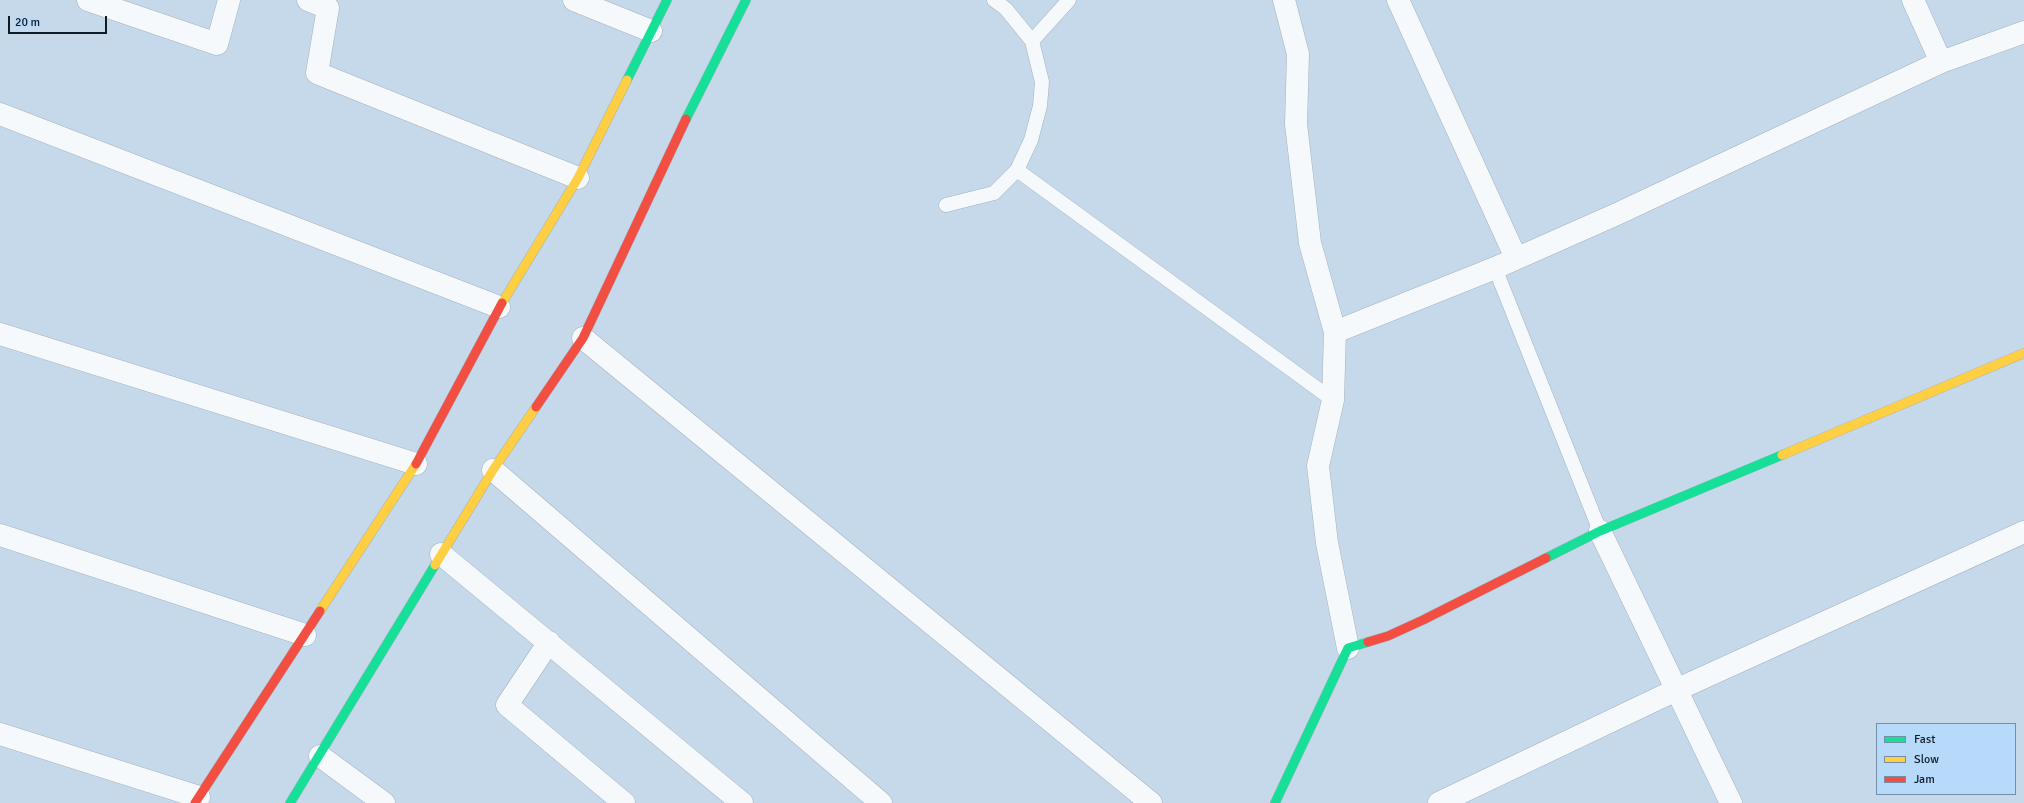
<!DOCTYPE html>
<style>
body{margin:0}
#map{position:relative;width:2024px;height:803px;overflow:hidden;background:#c6d9eb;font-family:Signika,sans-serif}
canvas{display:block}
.legend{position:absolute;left:1876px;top:723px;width:140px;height:72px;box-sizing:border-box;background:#b7dafa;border:1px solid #748ea6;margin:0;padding:5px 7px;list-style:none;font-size:12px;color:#0f1c27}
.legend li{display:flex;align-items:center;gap:8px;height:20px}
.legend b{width:20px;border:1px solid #748ea6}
.scale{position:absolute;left:8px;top:16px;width:99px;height:18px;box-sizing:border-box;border:2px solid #0f1c27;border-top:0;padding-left:5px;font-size:12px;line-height:14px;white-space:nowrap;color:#0f1c27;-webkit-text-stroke:3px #b7dafa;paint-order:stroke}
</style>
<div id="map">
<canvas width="2024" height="803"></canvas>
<ul class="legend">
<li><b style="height:5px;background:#16e098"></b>Fast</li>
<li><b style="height:5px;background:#ffcf43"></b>Slow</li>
<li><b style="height:5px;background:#f24e42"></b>Jam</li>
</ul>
<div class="scale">20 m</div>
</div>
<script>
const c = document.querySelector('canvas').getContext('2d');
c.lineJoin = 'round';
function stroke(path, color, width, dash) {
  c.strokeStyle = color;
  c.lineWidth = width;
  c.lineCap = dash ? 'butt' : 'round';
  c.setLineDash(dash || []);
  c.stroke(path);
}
const lane = new Path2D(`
 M1032 41 1069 0
 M1017 170 1333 400
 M946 205 994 193 1017 170 1031 140 1040 106 1042 82 1032 41 1006 9 994 0
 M1495 268 1600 531`);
const street = new Path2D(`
 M88 0 217 44 229 0
 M308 0 328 8 317 73 578 178
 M574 0 651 31
 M1284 0 1298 54 1296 124 1310 243 1335 332 1333 400 1318 466 1327 543 1348 648
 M1398 0 1516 258
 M1913 0 1941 62
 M0 114 499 307
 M1335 332 1495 268 1617 214 1941 62 2024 32
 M0 334 416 464
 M583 338 1151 803
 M493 470 881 803
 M1600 531 1731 803
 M0 535 305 635
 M441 554 742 803
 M549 642 507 705 624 803
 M0 734 199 797
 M320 756 384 803
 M1439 803 1676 690 2024 532`);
const fast = new Path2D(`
 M627 80 667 0
 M686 119 746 0
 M1546 558 1600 531 1782 455
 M290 803 435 565
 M1275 803 1348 648 1368 642`);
const slow = new Path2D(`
 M502 303 578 178 627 80
 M1782 455 2024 353
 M435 565 493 470 536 407
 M320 611 416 464`);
const jam = new Path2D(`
 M536 407 583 338 686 119
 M416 464 502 303
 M1368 642 1388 636 1423 620 1546 558
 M195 803 320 611`);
stroke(lane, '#a2b1be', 15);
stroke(street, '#a2b1be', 23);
stroke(fast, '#a2b1be', 10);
stroke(slow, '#a2b1be', 10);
stroke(jam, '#a2b1be', 10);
stroke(lane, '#f6f9fc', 14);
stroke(street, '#f6f9fc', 22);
stroke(fast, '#16e098', 9);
stroke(slow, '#ffcf43', 9);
stroke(jam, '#f24e42', 9);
</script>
